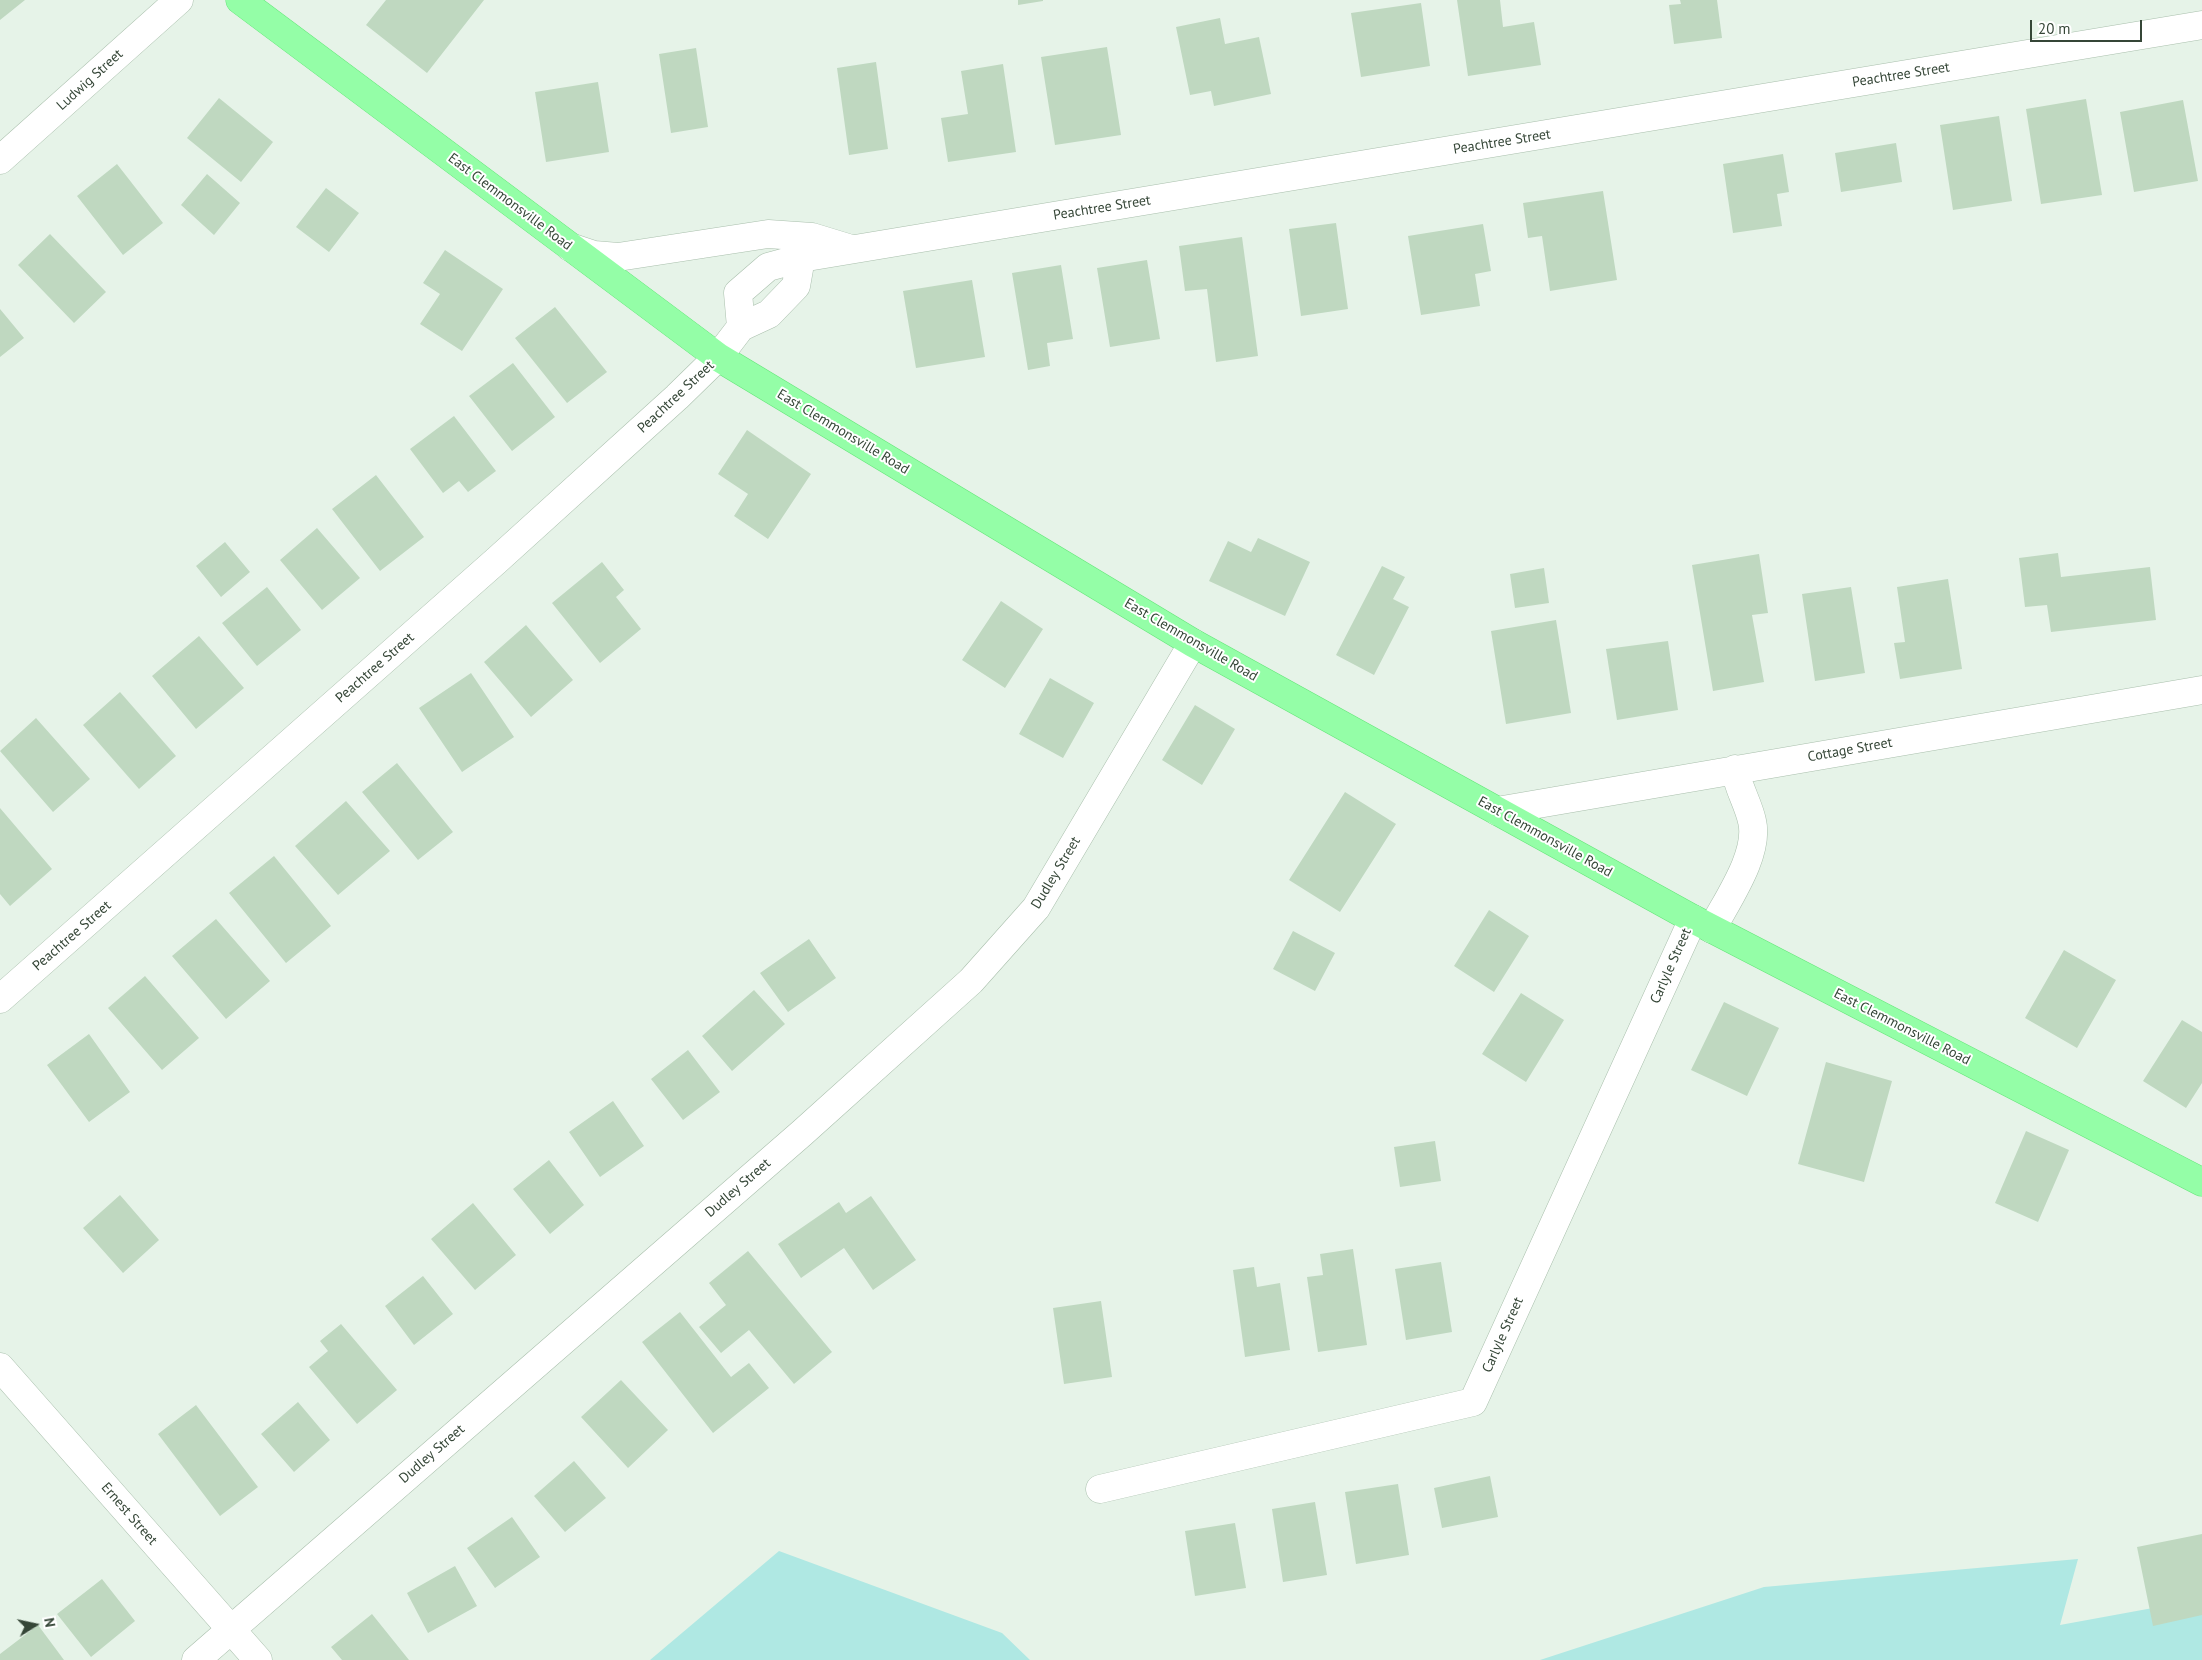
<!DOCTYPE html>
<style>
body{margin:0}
#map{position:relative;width:2202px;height:1660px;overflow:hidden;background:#e6f3e8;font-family:"PT Sans",sans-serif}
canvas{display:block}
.north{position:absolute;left:10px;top:1600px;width:50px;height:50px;-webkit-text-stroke:4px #fff;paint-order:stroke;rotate:80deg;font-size:14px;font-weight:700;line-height:20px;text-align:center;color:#354637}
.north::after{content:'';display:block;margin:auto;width:18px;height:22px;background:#354637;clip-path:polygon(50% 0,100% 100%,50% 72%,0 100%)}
.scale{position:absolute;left:2030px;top:20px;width:112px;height:22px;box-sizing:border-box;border:2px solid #354637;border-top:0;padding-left:6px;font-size:15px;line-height:18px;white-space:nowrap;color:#354637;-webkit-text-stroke:4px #fff;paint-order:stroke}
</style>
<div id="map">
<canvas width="2202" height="1660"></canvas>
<div class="north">N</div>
<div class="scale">20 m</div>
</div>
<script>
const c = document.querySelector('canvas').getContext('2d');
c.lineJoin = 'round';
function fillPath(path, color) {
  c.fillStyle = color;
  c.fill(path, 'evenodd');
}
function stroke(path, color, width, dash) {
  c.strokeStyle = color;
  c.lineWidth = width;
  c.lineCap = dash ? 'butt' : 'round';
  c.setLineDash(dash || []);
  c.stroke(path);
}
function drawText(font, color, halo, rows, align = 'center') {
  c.font = font + ' "PT Sans",sans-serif';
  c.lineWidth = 4;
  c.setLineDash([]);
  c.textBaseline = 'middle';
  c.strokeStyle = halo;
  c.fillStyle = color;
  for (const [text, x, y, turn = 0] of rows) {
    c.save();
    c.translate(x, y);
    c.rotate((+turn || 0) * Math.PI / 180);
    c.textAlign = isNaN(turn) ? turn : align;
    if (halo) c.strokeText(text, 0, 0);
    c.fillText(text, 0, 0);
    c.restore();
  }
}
fillPath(new Path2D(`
 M779 1551 1002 1633 1030 1660H650Z
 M2078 1559 2060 1625 2202 1599V1660H1540L1764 1587Z`), '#afe8e3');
fillPath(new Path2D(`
 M0 0H25L0 20Z
 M386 0H484L427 73 366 25Z
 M1018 0H1043V1L1018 5Z
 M1457 0H1500L1503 27 1534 22 1541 65 1468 76Z
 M1680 0H1717L1722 38 1674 44 1669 5 1681 4Z
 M1421 3 1430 66 1361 77 1351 13Z
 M1220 18 1225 44 1259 37 1271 94 1214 106 1211 91 1190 95 1176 27Z
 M1107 47 1121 135 1055 145 1041 57Z
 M696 48 708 127 671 133 659 54Z
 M876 62 888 149 849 155 837 68Z
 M1003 64 1016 152 948 162 941 118 968 114 961 71Z
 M598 82 609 152 546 162 535 92Z
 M219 98 273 142 241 182 187 138Z
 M2086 99 2102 195 2041 204 2026 109Z
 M2183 100 2198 181 2134 192 2120 112Z
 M1999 116 2012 201 1953 210 1940 125Z
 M1896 143 1902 182 1841 192 1835 153Z
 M1783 154 1789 192 1777 194 1782 226 1733 233 1723 164Z
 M117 164 163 223 123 255 77 196Z
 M207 174 240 203 214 235 181 205Z
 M326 188 359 213 329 252 296 227Z
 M1603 191 1617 280 1550 291 1542 236 1528 238 1523 203Z
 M1336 223 1348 309 1301 316 1289 229Z
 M1483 224 1491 271 1475 274 1480 306 1421 315 1408 236Z
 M50 234 106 292 74 323 18 265Z
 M1242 237 1258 356 1216 362 1207 289 1185 291 1179 246Z
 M445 250 503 289 462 351 420 324 440 294 423 283Z
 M1147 260 1160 339 1110 347 1097 268Z
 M1061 265 1073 339 1047 343 1050 366 1028 370 1012 273Z
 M972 280 985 357 916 368 903 291Z
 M555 307 607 372 567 403 515 338Z
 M0 309 24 338 0 357Z
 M513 363 555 417 512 451 469 396Z
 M454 416 496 471 468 492 459 481 443 493 410 449Z
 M747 430 811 474 768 539 734 516 748 494 718 474Z
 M376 475 424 537 380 571 332 509Z
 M317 528 360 578 322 610 280 560Z
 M1258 538 1310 562 1285 616 1209 581 1228 541 1251 552Z
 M225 542 250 572 221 597 196 566Z
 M2058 553 2061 577 2150 567 2156 620 2051 632 2047 605 2025 607 2019 558Z
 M1759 554 1768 613 1752 615 1764 682 1713 691 1692 565Z
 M602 562 624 590 616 597 641 629 600 663 552 603Z
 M1382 566 1405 577 1393 599 1409 607 1374 675 1336 655Z
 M1544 568 1549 603 1515 608 1510 574Z
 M1948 579 1962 669 1900 679 1894 643 1905 642 1897 587Z
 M267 587 301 630 257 666 222 623Z
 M1851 587 1865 673 1815 681 1802 594Z
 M1001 601 1043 629 1005 688 962 660Z
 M1556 620 1571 713 1506 724 1491 631Z
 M526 625 573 680 531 717 484 662Z
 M199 636 244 688 196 729 152 676Z
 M1668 641 1678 710 1617 720 1606 649Z
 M471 673 514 737 462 772 419 708Z
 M1050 678 1094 703 1063 758 1019 734Z
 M120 692 176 756 139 789 83 725Z
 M1195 705 1235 729 1202 785 1162 760Z
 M36 718 90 779 53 812 0 751Z
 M397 763 453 832 418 860 362 792Z
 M1345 792 1396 824 1340 912 1289 880Z
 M346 801 390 851 338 895 295 846Z
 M0 808 52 869 10 906 0 894Z
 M274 856 331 926 286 963 229 893Z
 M1489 910 1529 936 1494 992 1454 966Z
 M216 919 270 981 226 1019 172 956Z
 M1293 931 1335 953 1315 991 1273 969Z
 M809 939 836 978 788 1012 760 973Z
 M2064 950 2116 980 2077 1048 2025 1018Z
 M145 976 199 1038 162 1070 108 1008Z
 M754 990 785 1024 732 1071 702 1036Z
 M1521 993 1564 1020 1526 1082 1482 1054Z
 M1724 1002 1779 1028 1747 1096 1691 1070Z
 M2182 1020 2202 1032V1083L2186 1108 2143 1081Z
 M89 1034 130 1092 89 1122 47 1065Z
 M688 1050 720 1092 683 1120 651 1079Z
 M1826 1062 1892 1081 1864 1182 1798 1164Z
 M613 1101 644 1146 600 1177 569 1132Z
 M2026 1131 2069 1150 2038 1222 1995 1203Z
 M1435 1141 1441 1181 1400 1187 1394 1147Z
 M549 1160 584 1205 550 1234 513 1189Z
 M120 1195 159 1240 123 1273 83 1228Z
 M871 1196 916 1260 873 1290 844 1248 801 1278 778 1244 839 1202 846 1213Z
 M473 1203 516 1255 475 1290 431 1239Z
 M1353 1249 1367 1345 1318 1352 1307 1277 1323 1275 1320 1254Z
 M748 1251 832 1352 794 1384 749 1330 721 1353 699 1327 726 1305 709 1283Z
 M1441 1262 1452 1332 1406 1340 1395 1269Z
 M1254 1267 1257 1287 1280 1283 1290 1350 1245 1357 1233 1270Z
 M423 1276 453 1314 414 1345 385 1306Z
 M1101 1301 1112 1377 1064 1384 1053 1308Z
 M680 1312 731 1377 749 1363 769 1388 713 1433 642 1342Z
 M341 1324 397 1390 357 1424 309 1367 328 1351 320 1341Z
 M621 1380 668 1430 628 1468 581 1417Z
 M298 1402 330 1440 294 1472 261 1434Z
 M196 1405 258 1487 220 1516 158 1434Z
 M574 1461 606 1498 565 1532 534 1496Z
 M1490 1476 1498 1517 1442 1528 1434 1488Z
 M1398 1484 1409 1555 1356 1564 1345 1492Z
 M1315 1502 1327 1575 1283 1582 1272 1509Z
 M512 1517 540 1557 495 1588 467 1548Z
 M1235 1523 1246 1588 1195 1596 1185 1531Z
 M2202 1534V1615L2153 1626 2137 1547Z
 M455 1566 477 1606 428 1633 407 1593Z
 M102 1579 135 1621 91 1657 57 1614Z
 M372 1614 409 1660H342L331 1647Z
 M38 1625 64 1660H0V1654Z`), '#bfd8c0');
const minor = new Path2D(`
 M0 160 179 0
 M570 247 594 255 618 257 768 234 812 237 848 248
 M741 327 738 293 768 267 801 258 2202 25
 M1497 811 2202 690
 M1712 929C1727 900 1760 854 1752 821 1748 803 1738 788 1735 769
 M0 999 496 561 677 397 718 357 741 327 769 314 796 286 801 258
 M0 1367 258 1660
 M1100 1489 1473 1402 1693 919
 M196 1660 802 1133 971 981 1036 908 1193 643`);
const major = new Path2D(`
 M240 0 718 357 1193 643 1693 919 2202 1182`);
stroke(minor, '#a9bfac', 29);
stroke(major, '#63e478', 29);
stroke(minor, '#fff', 28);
stroke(major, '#94fea7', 28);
drawText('14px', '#354637', '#fff', [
 ["Peachtree Street",1901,75,-9],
 ["Ludwig Street",90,80,-42],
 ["Peachtree Street",1502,142,-9],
 ["East Clemmonsville Road",510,202,37],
 ["Peachtree Street",1102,208,-9],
 ["Peachtree Street",676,397,-43],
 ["East Clemmonsville Road",843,432,31],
 ["East Clemmonsville Road",1191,640,30],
 ["Peachtree Street",375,668,-41],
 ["Cottage Street",1850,750,-10],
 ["East Clemmonsville Road",1545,837,29],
 ["Dudley Street",1056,873,-59],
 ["Peachtree Street",72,936,-41],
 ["Carlyle Street",1671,966,-66],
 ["East Clemmonsville Road",1902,1027,27],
 ["Dudley Street",738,1188,-41],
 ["Carlyle Street",1503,1335,-66],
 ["Dudley Street",432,1454,-41],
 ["Ernest Street",129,1514,49]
]);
</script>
